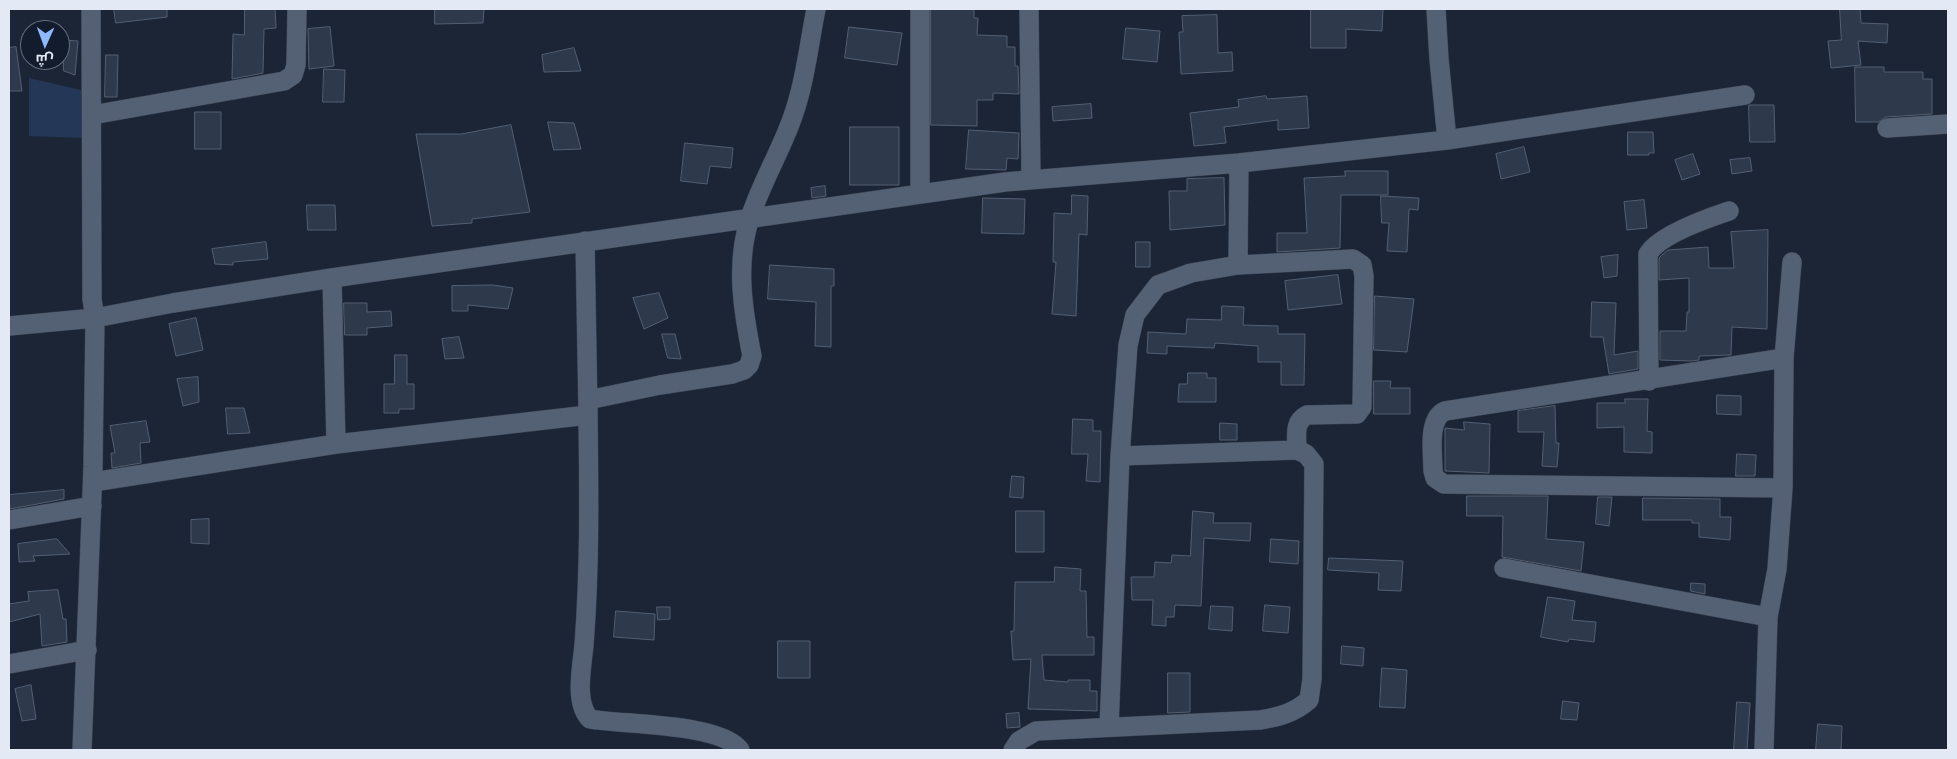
<!DOCTYPE html>
<meta charset="utf-8">
<style>
body{margin:0}
#map{position:relative;width:1957px;height:759px;overflow:hidden;background:#1b2536;font-family:Karla,Cairo,sans-serif}
canvas{display:block}
.frame{position:absolute;inset:0;border:10px solid #e3eaf6;pointer-events:none}
.north{position:absolute;left:20px;top:20px;width:50px;height:50px;box-sizing:border-box;background:#121c2c;border:1px solid #666e7d;border-radius:50%;rotate:182deg;font-size:14px;font-weight:700;line-height:20px;text-align:center;color:#e3eaf6}
.north::after{content:'';display:block;margin:auto;width:18px;height:22px;background:#8fb8fd;clip-path:polygon(50% 0,100% 100%,50% 72%,0 100%)}
</style>
<div id="map">
<canvas width="1957" height="759"></canvas>
<div class="frame"></div>
<div class="north">ش</div>
</div>
<script>
const c = document.querySelector('canvas').getContext('2d');
c.lineJoin = 'round';
function fillPath(path, color) {
  c.fillStyle = color;
  c.fill(path, 'evenodd');
}
function stroke(path, color, width, dash) {
  c.strokeStyle = color;
  c.lineWidth = width;
  c.lineCap = dash ? 'butt' : 'round';
  c.setLineDash(dash || []);
  c.stroke(path);
}
fillPath(new Path2D(`
 M29 78 81 90 82 138 29 136Z`), '#243757');
const building = new Path2D(`
 M114 9H167V17L116 23Z
 M245 9H275L276 28 264 29 263 73 232 79 233 34 244 35Z
 M435 9H484L483 23 435 24Z
 M931 9H974V18H978L977 35 1007 36V47H1015V66H1018L1019 94 993 93V100H977V126L931 125Z
 M1311 9H1383L1382 31 1346 29V48H1311Z
 M1840 9H1860L1861 23 1888 24 1887 43 1858 41 1861 65 1831 68 1828 41 1841 40Z
 M1217 15 1218 53 1232 52 1233 71 1181 74 1179 32H1183L1182 16Z
 M330 27 334 66 309 69 308 29Z
 M849 27 902 33 897 65 845 58Z
 M1126 28 1160 31 1157 62 1123 59Z
 M63 40 78 41 75 75 64 71Z
 M16 47 22 91H9V48Z
 M574 48 581 71 544 72 542 55Z
 M106 55H118L117 97H105Z
 M1855 67H1884V72H1923V79H1932V114L1886 117 1878 122H1856Z
 M324 69 345 70 344 102H323Z
 M1266 96 1267 99 1307 96 1309 128 1278 130V120L1224 127 1226 143 1194 146 1190 113 1239 107 1238 100Z
 M1091 104 1092 118 1053 121 1052 107Z
 M1749 105H1774L1775 142H1750Z
 M195 112H221V149H195Z
 M548 122 574 123 581 149 554 150Z
 M511 125 530 212 472 219V223L432 226 416 134H461Z
 M850 127H899V185H850Z
 M969 130 1019 133 1018 159 1007 158 1006 170 966 169Z
 M1628 132H1653L1654 153H1649V155H1628Z
 M685 143 733 148 731 168 710 166 707 184 681 181Z
 M1524 147 1530 172 1501 179 1496 154Z
 M1693 154 1700 174 1682 180 1675 160Z
 M1750 158 1752 171 1732 174 1730 160Z
 M1345 171H1388V195H1341L1340 248 1277 252V233H1307L1304 178 1345 176Z
 M1224 178 1225 225 1170 230 1169 191H1187V179Z
 M825 186 826 196 812 198 811 188Z
 M1072 195 1088 196 1087 235 1079 234 1076 316 1052 314 1056 262H1053L1054 213 1071 214Z
 M1381 196 1419 198 1418 210 1409 209 1407 252 1387 251 1389 223H1382Z
 M983 198 1025 199 1024 234 982 233Z
 M1644 200 1647 228 1627 230 1624 202Z
 M307 205H335L336 230H308Z
 M1768 230 1767 329 1732 327 1731 355 1699 356V360L1691 361 1660 360V331H1686L1687 312H1689V278L1659 280V258L1662 255 1668 250 1708 247 1709 268H1734L1731 232Z
 M266 242 268 259 233 262V265L215 264 212 249Z
 M1136 242H1150V267H1136Z
 M1618 255 1617 276 1604 278 1601 257Z
 M770 265 834 269V286H831V347L815 346 816 302 768 299Z
 M1338 275 1342 304 1288 310 1285 281Z
 M493 285 513 288 508 309 468 305V311H452V286Z
 M659 293 668 318 644 329 633 298Z
 M1375 296 1414 299 1407 352 1374 350Z
 M1592 302 1616 303 1614 355 1638 351V369L1609 374 1603 337H1591Z
 M344 303H367V312L391 311 392 326 367 328V335H345Z
 M1222 306 1244 307 1243 325 1278 326V334H1305L1304 385H1281V362H1258V346L1215 343 1214 348 1167 346V354L1147 353 1148 332 1186 334 1187 319 1221 320Z
 M196 318 203 350 176 356 169 324Z
 M662 334H675L681 359 668 358Z
 M459 337 464 358 445 359 442 339Z
 M395 355H407V384H414V409H399V413H384V384H394Z
 M1188 373H1207V378H1216V402H1178L1179 384H1187Z
 M198 377 199 402 183 406 177 379Z
 M1374 381H1391L1390 388H1410V414H1374Z
 M1717 395 1741 396V415L1717 414Z
 M1625 399H1648L1647 431 1652 432V453L1624 452V427L1597 428V403H1625Z
 M1555 406 1556 443H1559L1557 467 1542 466 1544 432H1518V411Z
 M226 408H244L250 433 228 434Z
 M1073 419 1093 420V431H1101L1100 482 1086 481 1088 454H1072Z
 M146 421 150 442 140 443 141 463 112 468 111 453H115L110 426Z
 M1464 422 1490 424 1489 473 1445 471V428L1464 430Z
 M1220 423 1237 424V440H1220Z
 M1737 454 1756 455 1755 476H1736Z
 M1012 476 1024 477 1023 498 1010 497Z
 M64 490V499L10 509 9 495Z
 M1467 496H1548L1546 539 1584 542 1581 571 1502 557 1503 516H1467Z
 M1598 497H1612L1609 526 1596 524Z
 M1643 498 1720 499V517H1731L1730 540 1699 537V523H1692V520H1643Z
 M1016 511H1044V552H1016Z
 M1193 511 1214 513 1213 523H1251L1250 541 1204 538 1201 606 1175 605 1174 617H1166V626L1152 625 1153 600H1132L1131 577H1154L1155 562 1171 563 1172 555 1190 556Z
 M209 519V544L191 543V520Z
 M57 539 70 554 33 556 35 561 19 562 18 544Z
 M1271 539 1299 541 1298 564 1270 562Z
 M1329 558 1403 561 1401 591 1378 590 1379 573 1328 570Z
 M1055 567 1081 569 1080 591H1086L1087 637H1094V655H1042L1044 680 1068 682V680H1090V691H1097V711L1028 709 1031 659 1013 660 1011 631H1014L1015 582H1054Z
 M1691 583 1705 584V594L1691 591Z
 M58 590 63 619H66L67 642 42 646 40 614 9 622V604L29 601 28 592Z
 M1548 597 1575 601 1572 620 1596 622 1594 642 1569 639 1568 642 1541 637Z
 M1265 605 1290 607 1288 633 1263 631Z
 M1211 606 1233 607 1232 631 1209 629Z
 M657 607H670V619L658 620Z
 M616 611 655 614 654 640 614 637Z
 M778 641H810V678H778Z
 M1342 646 1364 648 1363 666 1341 664Z
 M1382 668 1407 670 1405 708 1380 707Z
 M1168 673H1190V712L1168 713Z
 M31 685 36 719 22 721 15 689Z
 M1563 701 1579 703 1577 720 1561 719Z
 M1737 702 1750 703 1747 750H1734Z
 M1019 713 1020 727 1007 728 1006 714Z
 M1818 724 1842 726 1841 750H1816Z`);
fillPath(building, '#2e394b');
stroke(building, '#535f73', 1);
const minor = new Path2D(`
 M1029 9 1031 179
 M92 115 284 81 293 75 296 65 297 9
 M1887 128 1948 124
 M1447 140 1745 95
 M920 194V9
 M585 241 588 412
 M1238 265 1239 163
 M332 278 336 444
 M9 326 95 318 173 303 332 278 1005 182 1239 163 1447 140 1439 59 1436 9
 M1649 381 1648 254C1659 235 1708 218 1729 211
 M588 400 660 385 732 374 744 370 749 365 752 356C743 311 735 263 750 218 761 183 781 151 793 116 805 82 809 44 816 9
 M1120 456 1128 345 1135 315 1158 285 1191 273 1238 265 1353 259 1362 265 1364 276 1362 407 1357 414 1307 415C1293 422 1297 437 1297 450
 M93 482 336 444 588 415C589 492 590 568 584 645 582 667 574 703 590 719 623 725 721 723 740 750
 M1783 488 1444 484 1435 478 1433 471C1433 454 1427 419 1445 411L1784 358
 M9 520 92 506
 M1504 568 1768 617
 M9 664 87 650
 M82 750 93 467 95 318 92 299 91 9
 M1013 750 1019 741 1036 731 1260 720C1279 717 1294 713 1309 700L1312 679 1314 464 1306 454 1297 450 1120 456 1109 727
 M1764 750 1768 617 1777 569 1783 488 1784 358 1792 262`);
stroke(minor, '#3b4351', 20);
stroke(minor, '#546074', 19);
</script>
